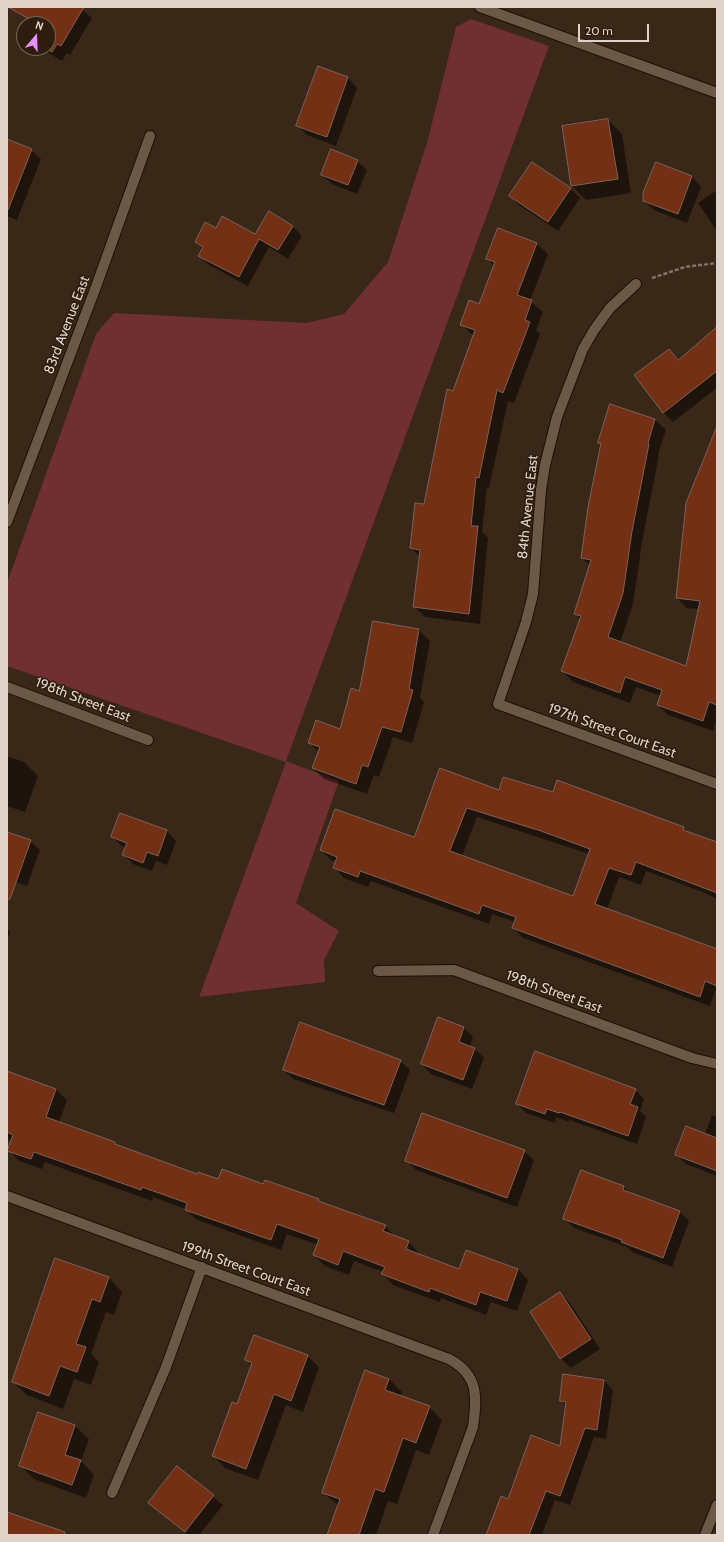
<!DOCTYPE html>
<style>
body{margin:0}
#map{position:relative;width:724px;height:1542px;overflow:hidden;background:#392718;font-family:Cabin,sans-serif}
canvas{display:block}
.frame{position:absolute;inset:0;border:8px solid #dfd3ca;pointer-events:none}
.north{position:absolute;left:16px;top:16px;width:40px;height:40px;box-sizing:border-box;background:#2e1d0e;border:1px solid #756659;border-radius:50%;rotate:19deg;font-size:11px;font-weight:700;line-height:16px;text-align:center;color:#dfd3ca}
.north::after{content:'';display:block;margin:auto;width:14px;height:18px;background:#ea8dfd;clip-path:polygon(50% 0,100% 100%,50% 72%,0 100%)}
.scale{position:absolute;left:578px;top:24px;width:71px;height:18px;box-sizing:border-box;border:2px solid #dfd3ca;border-top:0;padding-left:5px;font-size:12px;line-height:14px;white-space:nowrap;color:#dfd3ca;-webkit-text-stroke:3px #2e1d0e;paint-order:stroke}
</style>
<div id="map">
<canvas width="724" height="1542"></canvas>
<div class="frame"></div>
<div class="north">N</div>
<div class="scale">20 m</div>
</div>
<script>
const c = document.querySelector('canvas').getContext('2d');
c.lineJoin = 'round';
function fillPath(path, color) {
  c.fillStyle = color;
  c.fill(path, 'evenodd');
}
function stroke(path, color, width, dash) {
  c.strokeStyle = color;
  c.lineWidth = width;
  c.lineCap = dash ? 'butt' : 'round';
  c.setLineDash(dash || []);
  c.stroke(path);
}
function drawText(font, color, halo, rows, align = 'center') {
  c.font = font + ' Cabin,sans-serif';
  c.lineWidth = 3;
  c.setLineDash([]);
  c.textBaseline = 'middle';
  c.strokeStyle = halo;
  c.fillStyle = color;
  for (const [text, x, y, turn = 0] of rows) {
    c.save();
    c.translate(x, y);
    c.rotate((+turn || 0) * Math.PI / 180);
    c.textAlign = isNaN(turn) ? turn : align;
    if (halo) c.strokeText(text, 0, 0);
    c.fillText(text, 0, 0);
    c.restore();
  }
}
fillPath(new Path2D(`
 M471 19 549 46 286 761 339 781 296 903 339 931 324 960 325 982 199 997 286 762 7 666V583L96 334 114 313 306 323 344 314 388 262 427 143 456 27Z`), '#702f30');
fillPath(new Path2D(`
 M31 7H79L92 18 70 55 67 53 62 61 40 48H48V24H34L26 16Z
 M318 67 348 78 357 88 336 146 307 135 297 125Z
 M608 120 622 134 631 193 586 200 572 186 563 127Z
 M7 141 31 150 41 159 17 220 7 216Z
 M357 161 367 170 357 194 332 184 322 175Z
 M533 163 571 189 580 198 558 231 519 205 510 196Z
 M656 163 692 177 701 187 687 223 654 210 644 201Z
 M717 190V231L698 203Z
 M269 212 293 227 302 236 288 259 269 247 248 286 209 265 199 256 203 249 196 242 216 229 256 235Z
 M499 229 537 244 548 254 530 301 543 312 536 330 540 334 514 403 508 401 489 488 487 487 482 532 488 538 480 624 425 617 414 606 420 557 411 548 425 505 454 392 474 336 461 324 480 305 494 266 488 259Z
 M717 328V388L673 422 663 412 669 350 679 360Z
 M611 405 655 420 666 430 658 454 659 455 642 542 633 604 620 643 687 667 699 609 687 608 677 598 686 503 711 439 717 441V720L713 731 668 715 658 705 661 696 636 687 630 703 573 682 562 671 581 620 575 613 590 566 582 558 602 445 599 442Z
 M374 622 419 630 430 641 420 698 424 702 412 743 393 737 379 777 374 775 367 794 324 779 313 768 319 752 309 743 340 730 360 692Z
 M7 756 24 762 38 776 25 812 7 806Z
 M440 769 499 791 554 793 683 828 689 833 717 844V899L703 892 646 871 641 885 619 877 607 909 717 950V991H715L710 1006 523 938 513 928 515 922 492 914 489 924 371 881 368 887 344 878 334 867 336 862 331 860 321 850 414 838ZM477 817 589 854 573 897 462 856Z
 M121 814 167 831 176 841 167 865 156 861 152 871 133 864 123 854 126 848 122 846 112 837Z
 M7 833 30 841 40 850 27 886 7 879Z
 M7 928 10 932 7 940Z
 M439 1019 464 1028 473 1037 470 1047 475 1049 484 1058 472 1089 431 1074 422 1064Z
 M400 1061 410 1070 394 1113 293 1079 284 1070Z
 M7 1072 56 1090 67 1100 59 1123 198 1176 219 1180 264 1186 318 1200 321 1203 385 1226 396 1237 409 1242 419 1253V1255L460 1271 518 1269 528 1280 517 1311 491 1302 486 1315 441 1298 440 1302 393 1285 383 1274V1272L354 1261 349 1275 325 1266 314 1255 318 1245 287 1234 281 1250 197 1220 185 1209 153 1197 152 1201 45 1162 42 1169 19 1161 9 1150 12 1141 7 1139Z
 M635 1090 644 1099 640 1111 646 1117 637 1144 569 1120V1122L556 1117 555 1123 526 1113 517 1104Z
 M712 1115 717 1117V1176L686 1164 677 1155 705 1134Z
 M524 1151 534 1160 517 1207 416 1170 406 1160Z
 M623 1187 630 1193 680 1212 689 1221 672 1267 632 1252 627 1247 574 1228 565 1219Z
 M56 1259 109 1278 122 1292 114 1315 106 1312 91 1354 99 1362 91 1385 74 1379 63 1409 27 1395 13 1382Z
 M560 1293 570 1303 600 1349 571 1368 561 1359 531 1312Z
 M307 1356 319 1367 303 1412 286 1405 258 1480 225 1468 214 1456 238 1405 252 1366 246 1360Z
 M366 1371 389 1379 402 1392 400 1397 429 1407 442 1420 429 1455 416 1450 397 1504 388 1501 376 1535H328L339 1506 323 1493Z
 M604 1381 613 1390 606 1439 594 1437 570 1505 555 1500 542 1535H488L509 1500 560 1447 566 1406 561 1400Z
 M39 1413 75 1426 89 1439 81 1461 94 1475 86 1498 34 1479 20 1465Z
 M177 1467 223 1505 199 1535H188L149 1502Z`), '#0007');
const building = new Path2D(`
 M8 7H84L61 46 57 44 52 52 45 48H48V24H33L34 22Z
 M318 66 348 77 327 137 296 126Z
 M608 119 618 179 571 186 562 126Z
 M7 139 32 149 8 210H7Z
 M331 149 358 160 348 185 321 175Z
 M532 162 571 188 548 222 509 196Z
 M656 162 692 176 678 214 643 201V193Z
 M269 211 293 226 278 250 259 239 239 277 198 256 203 247 195 242 205 222 216 228 222 216 255 234Z
 M498 228 537 243 517 295 532 300 525 320 530 322 503 393 497 390 479 478 476 477 471 526H478L469 614 413 607 420 550 410 548 415 503 424 504 447 389 453 391 475 330 460 325 469 300 479 304 495 262 486 259Z
 M717 327V371L663 413 634 375 669 349 678 360Z
 M610 404 655 419 648 443 649 444 632 531 623 593 608 637 686 666 700 601 676 598 686 503 717 426V705L709 702 703 721 657 705 662 690 625 677 620 693 561 671 581 616 574 614 591 560 581 558 588 507 601 443H598Z
 M373 621 419 629 409 689 413 690 401 732 382 727 368 767 362 765 356 784 312 768 320 747 308 743 316 720 340 729 351 688 359 691Z
 M440 768 499 790 503 777 553 792 557 780 684 827 683 830 717 842V893L636 862 631 875 609 868 595 904 717 949V986L705 981 700 997 512 928 516 917 482 905 479 914 360 871 358 877 333 868 337 857 320 850 335 809 414 837ZM467 808 541 831 590 849 573 896 450 851Z
 M120 813 167 830 158 856 147 852 143 863 122 855 127 843 111 837Z
 M7 832 31 840 10 899H7Z
 M438 1017 464 1027 459 1042 475 1048 463 1080 421 1064Z
 M300 1022 401 1060 384 1105 283 1070Z
 M535 1051 636 1089 630 1104 638 1107 628 1136 560 1112 559 1113 547 1109 545 1114 516 1104Z
 M7 1071 56 1089 46 1117 115 1142V1144L197 1174 198 1172 218 1179 222 1169 263 1184 265 1180 319 1199 318 1201 386 1225 383 1231 409 1241 406 1249 459 1269 466 1250 518 1269 507 1301 480 1292 476 1305 430 1288 429 1292 381 1274 385 1267 343 1251 338 1265 313 1255 319 1239 277 1224 271 1240 185 1210 187 1203 142 1187 141 1190 34 1152 31 1159 7 1151 13 1135 7 1132Z
 M422 1113 525 1150 507 1198 405 1161Z
 M686 1126 717 1138V1171L675 1155Z
 M581 1170 624 1186 623 1190 680 1211 663 1258 621 1242 622 1240 563 1219Z
 M55 1258 109 1277 100 1302 92 1299 76 1344 86 1347 77 1372 60 1366 49 1396 12 1382Z
 M560 1292 591 1339 560 1359 530 1312Z
 M254 1335 308 1355 291 1401 274 1394 246 1469 212 1456 232 1402 237 1404 252 1363 245 1360Z
 M365 1370 389 1379 385 1390 430 1406 416 1443 403 1438 384 1492 375 1489 359 1535H327L340 1499 322 1493Z
 M563 1374 604 1380 597 1430 585 1428 560 1496 546 1491 529 1535H486L501 1496 508 1499 531 1435 560 1446 566 1402 560 1401Z
 M38 1412 75 1425 65 1455 81 1460 72 1485 19 1466Z
 M177 1466 214 1495 185 1532 148 1503Z
 M7 1512 65 1532 64 1535H7Z`);
fillPath(building, '#733014');
stroke(building, '#7c6259', 1);
const service = new Path2D(`
 M480 7 717 93
 M112 1493 166 1367`);
const minor = new Path2D(`
 M636 284 610 308 594 330 583 349 557 417 545 465 541 490 533 594 526 622 498 704 717 784
 M7 522 97 284 150 136
 M7 687 148 740
 M378 971 454 970 692 1058 717 1064
 M7 1196 449 1359C479 1375 477 1397 473 1427L433 1535
 M166 1367 202 1267`);
const tertiary = new Path2D(`
 M705 1535 717 1505`);
stroke(service, '#1f0f03', 12);
stroke(minor, '#1f0f03', 12);
stroke(tertiary, '#1f0f03', 12);
stroke(new Path2D(`
 M652 278 685 267 717 263`), '#837468', 2.5, [4, 2]);
stroke(service, '#6c5847', 10);
stroke(minor, '#6c5847', 10);
stroke(tertiary, '#6c5847', 10);
drawText('14px', '#dfd3ca', '#2e1d0e', [
 ["83rd Avenue East",67,325,-69],
 ["84th Avenue East",528,507,-84],
 ["198th Street East",83,700,21],
 ["197th Street Court East",612,731,20],
 ["198th Street East",554,992,20],
 ["199th Street Court East",246,1269,20]
]);
</script>
